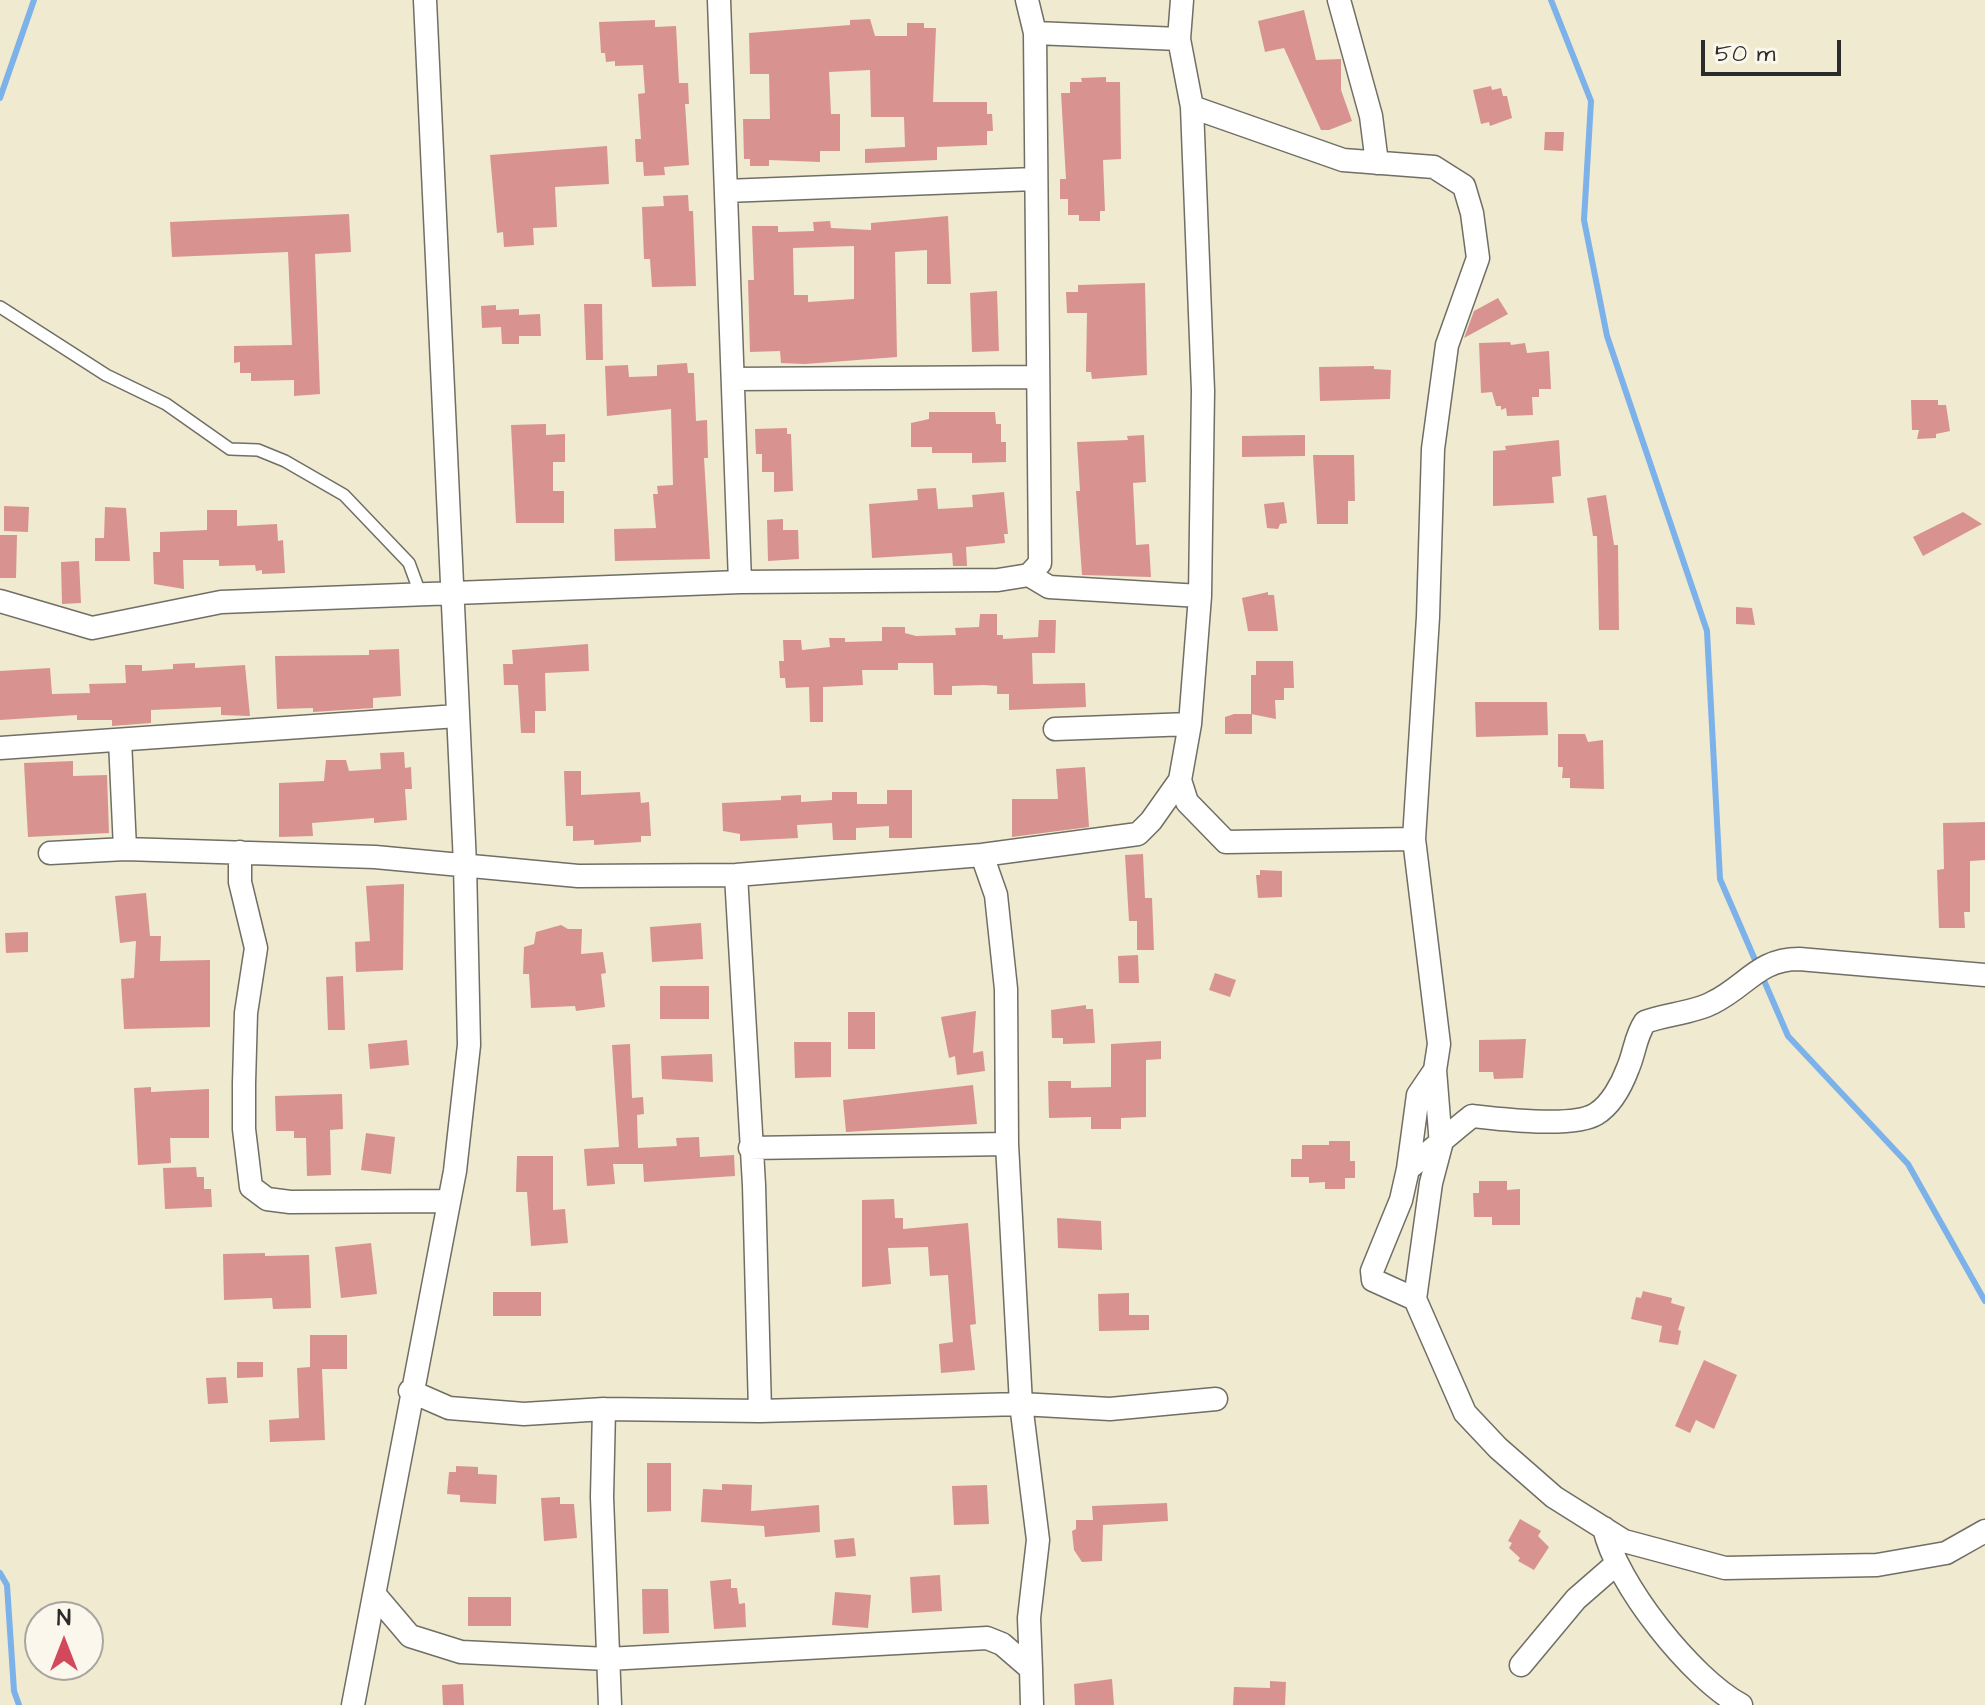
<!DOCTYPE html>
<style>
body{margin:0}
#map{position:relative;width:1985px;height:1705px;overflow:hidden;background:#efead0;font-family:"Architects Daughter",sans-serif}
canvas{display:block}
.north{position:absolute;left:24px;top:1601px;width:80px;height:80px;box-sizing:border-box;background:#fbf7ec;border:2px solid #a8a59f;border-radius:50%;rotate:0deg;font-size:22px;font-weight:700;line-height:32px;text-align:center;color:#2b2b2b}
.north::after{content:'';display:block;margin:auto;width:28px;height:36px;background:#d1495b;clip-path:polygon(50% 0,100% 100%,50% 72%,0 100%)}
.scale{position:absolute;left:1701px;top:40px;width:140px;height:36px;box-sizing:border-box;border:4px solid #2b2b2b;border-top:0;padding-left:10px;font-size:24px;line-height:28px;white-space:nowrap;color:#2b2b2b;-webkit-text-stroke:6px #fbf7ec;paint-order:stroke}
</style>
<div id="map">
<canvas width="1985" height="1705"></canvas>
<div class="north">N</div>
<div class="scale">50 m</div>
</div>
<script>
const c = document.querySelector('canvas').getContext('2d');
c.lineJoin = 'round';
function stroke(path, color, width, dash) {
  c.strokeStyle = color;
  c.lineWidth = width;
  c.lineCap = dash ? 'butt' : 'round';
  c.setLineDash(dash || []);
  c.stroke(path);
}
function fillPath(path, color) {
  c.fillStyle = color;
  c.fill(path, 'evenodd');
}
stroke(new Path2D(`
 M1551 0 1591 101 1584 220 1607 336 1707 631 1720 879 1788 1036 1908 1164 1985 1301
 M0 98 34 0
 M0 1573 7 1585 14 1691 19 1705`), '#7cb1ea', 6);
fillPath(new Path2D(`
 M1304 10 1316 60 1341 59V90L1352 121 1329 130H1321L1284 48 1265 52 1258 21Z
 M870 19 875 36H907V23H924V28H936L933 102H987V114H992L993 131H987V145L937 147V160L865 163V149L905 147 904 117H871L870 70 829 72 831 114H840V151H820V162L769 160V166H750V159H744L743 119H770L769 74H750L749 33 850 25V20Z
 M655 20V27L676 26 679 83H688L689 104H685L689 165 664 167 665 175 644 176 643 162H636L635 139H641L638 94 645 93 643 65 615 66V61L606 62 605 53H601L599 22Z
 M1106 77V82H1120L1121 159 1103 160 1105 211H1100V221H1079V215H1068V199H1060V179H1066L1061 93H1070V82H1082L1081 78Z
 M1491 86 1492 90 1501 88 1503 96H1507L1512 118 1490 126 1489 122 1481 124 1473 90Z
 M1545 132H1564L1563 151 1544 150Z
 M607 146 609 184 555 187 557 227 533 228 534 245 504 247 503 232 497 233 490 155Z
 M688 195 689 211H693L696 286 652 287 650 259H644L642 207 664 206 663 196Z
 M349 214 351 252 315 254 320 394 294 396V380L251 381V373H240V362L234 363V346L292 345 288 252 172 257 170 222Z
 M948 216 951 284H927V250L895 252 897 357 805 364 781 363 780 351 750 352 748 280H754L752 226H778V232L814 231 813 222 830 221 831 228 871 230V223ZM854 246V299L808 302V295H794L793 248Z
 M1145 283 1147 375 1092 379 1091 372H1086L1087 313H1067L1066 292H1078V285Z
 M997 291 999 351 972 352 970 293Z
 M1498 298 1508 314 1464 338 1474 311Z
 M584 304H602L603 360H586Z
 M496 305V310L519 309V315L540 314 541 336H519V344H502L501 327 482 328 481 306Z
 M1510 342 1511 345 1525 343 1527 353 1549 351 1551 389H1539V397H1532L1533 415 1507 416 1506 408 1501 410V406H1496L1492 392 1481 393 1479 343Z
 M687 363 688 373H694L696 421 707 420 708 458H704L710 559 615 561 614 529 656 528 653 494H658L657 486 673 485 671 409 607 416 605 366 628 365 629 377 657 376V365Z
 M1374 366V369L1391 370 1390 399 1320 401 1319 367Z
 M1911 400H1938V405H1946L1950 431 1936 434V438L1917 439 1919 430H1912Z
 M929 412H995L996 424H1001V442H1006V462L972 463V453H932V447H911V423L929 419Z
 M546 424V435L565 434V462H553V491H564V523H516L511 425Z
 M787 428V434H791L793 491 774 492V472H762V454H756L755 429Z
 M1144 435 1146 482 1133 483 1136 545 1149 544 1151 577 1082 575 1076 491H1080L1077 442 1128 440 1127 436Z
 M1305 435V456L1242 457V436Z
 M1559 440 1561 476 1552 477 1554 503 1493 506V451L1506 450 1505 446Z
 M1313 455H1354L1355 501H1348V524H1317Z
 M936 488 938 509 973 507 972 495 1004 492 1008 534H1004L1005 543 966 547 967 566H953L952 553 872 558 869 504 918 500 917 489Z
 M1606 495 1614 545H1618L1619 630H1599L1597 536H1593L1587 498Z
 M1284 502 1287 523 1280 524 1278 529 1267 528 1264 504Z
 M4 506 29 507 28 532 4 531Z
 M105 507 126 508 130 561H95V538H104Z
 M207 510H237V526L277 524 278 541 283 540 285 573 262 574V570L256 571 255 565 219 566V560H183L184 589 154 584 153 552H160V532L207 530Z
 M1963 512 1982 524 1923 556 1913 537Z
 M783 519V530H798L799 559 768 561 767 520Z
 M0 535H17L16 578H0Z
 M79 561 81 603 62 604 61 562Z
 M1268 592V595H1274L1278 631H1248L1242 598Z
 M1736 607 1752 608 1755 625 1736 624Z
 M980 614H997V635H1003V639L1038 637 1039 620H1056L1055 653H1032L1033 684 1085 683 1086 707 1009 710V694H997V686L984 685 952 686V695H934L933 663H898V670H862L863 685 823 687V722H810L809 687 786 688 785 678H780L779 661H784L783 640H801L802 650 830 647 829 638H845V642L882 641V627H905V633L916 636 956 635 955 628 979 627Z
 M588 644 589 671 545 673 546 711H535V733H521L518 685H504L503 664H513L512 650Z
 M399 649 401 696 373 698V708L313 712V708L277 709 275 656 369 655V650Z
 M1256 661H1293L1294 688H1284V700H1275L1276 719 1251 714V675H1256Z
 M195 663V668L245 665 250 716 221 715V707L151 710V723L112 726V720H77V715L0 720V671L50 668 52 694 90 693 89 684 126 683 125 665H142V671L173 669V664Z
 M1475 702H1547L1548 735 1476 737Z
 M1234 714H1252V734H1225V717Z
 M1558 734H1585L1588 742 1603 740 1604 789 1570 788V778H1562L1563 767H1558Z
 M404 752 405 768 411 767 412 789H405L407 820 374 823V818L312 823 313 836 279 837V783L324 781 326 760H346L349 771 381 769 380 753Z
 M73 761V776L107 775 109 833 28 837 24 763Z
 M1085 767 1089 827 1012 837V799H1058L1056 769Z
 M564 771H581V795L640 792 641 803 649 802 651 836H641V842L594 845V840L573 841V826H566Z
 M887 790H912V838H889V826L856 828V840H833L832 823 797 825 798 838 740 841V834L723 831 722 803 781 800V796L801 795V802L832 800V792H857V804H887Z
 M1985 822V860L1970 861V912H1964L1965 928H1939L1937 870 1944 869 1943 823Z
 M1143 854 1145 898H1152L1154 950H1137V921H1129L1125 855Z
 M1260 870 1282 871V897L1258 898 1256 875H1260Z
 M404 884 403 970 356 972 355 942 370 941 366 886Z
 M146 893 150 936H161L160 961 210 960V1027L124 1029 121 979 134 978 136 941 120 943 115 896Z
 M701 923 703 959 652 962 650 927Z
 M561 925 568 929H582L581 954 603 952 606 973 601 974 605 1007 576 1011 575 1006 531 1008 529 974H523L524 947 534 944 536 932Z
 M28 932V952L6 953 5 933Z
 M1138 955 1139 983H1119L1118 956Z
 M1215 973 1236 980 1230 997 1209 990Z
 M343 976 345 1030H328L326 977Z
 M660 986H709V1019H660Z
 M1086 1005V1009H1093L1095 1043 1063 1044V1038H1052L1051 1010Z
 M976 1011 973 1053 983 1051 985 1071 957 1075 955 1056 949 1058 941 1017Z
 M848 1012H875V1049H848Z
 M1526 1039 1523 1078 1494 1079 1493 1072H1479V1040Z
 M407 1040 409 1065 370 1069 368 1044Z
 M1161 1041V1059L1146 1060V1117L1121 1118V1129H1091V1117L1049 1118 1048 1081H1071V1088L1111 1087V1044Z
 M794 1042H831V1077L795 1078Z
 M630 1044 632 1098 643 1097 644 1114 637 1115 638 1148 677 1146 676 1138 699 1137 700 1157 734 1155 735 1176 644 1182 643 1164H613L615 1184 587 1186 584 1149 619 1147 612 1045Z
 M712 1054 713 1082 662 1079 661 1056Z
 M973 1085 977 1124 846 1132 843 1100Z
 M151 1087V1092L209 1089V1138H170L171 1163 138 1165 134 1088Z
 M342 1094 343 1129 330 1130 331 1175 307 1176 306 1138H294V1131H276L275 1096Z
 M366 1133 395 1137 391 1174 361 1170Z
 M1329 1141H1350V1161H1355V1178H1345V1189H1325V1182L1309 1183V1177H1291V1159H1302V1145H1329Z
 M517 1156H553V1210L565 1209 568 1243 531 1246 527 1192H516Z
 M196 1167 197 1177H204V1189H211L212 1207 165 1209 163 1168Z
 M1479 1181H1507V1190L1520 1189V1225H1492V1217H1474L1473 1193H1479Z
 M894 1199 895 1218H903V1229L968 1223 976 1324 970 1325 975 1370 941 1373 939 1344 953 1342 948 1275 930 1276 928 1247 888 1248 891 1284 862 1287V1200Z
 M1057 1218 1101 1221 1102 1250 1058 1248Z
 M371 1243 377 1294 341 1298 335 1247Z
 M265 1253V1256L309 1255 311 1308 273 1309 272 1298 224 1300 223 1254Z
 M1643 1291 1672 1298 1671 1303 1685 1307 1678 1330 1681 1331 1678 1345 1659 1342 1662 1326 1631 1319 1636 1297 1641 1298Z
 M493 1292H541V1316H493Z
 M1129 1293V1315H1149V1330L1099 1331 1098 1294Z
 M310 1335H347V1369H322L325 1440 270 1442 269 1420 299 1418 297 1368 310 1367Z
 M1704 1360 1737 1375 1714 1429 1696 1420 1690 1433 1675 1426Z
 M237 1362H263V1377L237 1378Z
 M226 1377 228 1403 208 1404 206 1378Z
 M647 1463H671V1511L647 1512Z
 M456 1466 478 1467V1474L497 1475 496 1504 460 1502V1495L447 1494 449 1472H456Z
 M722 1484 752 1485 751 1511 819 1505 820 1532 765 1537 764 1526 701 1522 703 1489 722 1490Z
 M987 1485 989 1524 954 1525 952 1486Z
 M560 1497V1504H574L577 1538 544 1541 541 1498Z
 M1167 1503 1168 1521 1103 1525 1102 1561 1082 1562 1074 1550 1072 1531 1076 1529V1520H1093L1092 1506Z
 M1520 1519 1541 1531 1538 1536 1549 1547 1534 1570 1518 1561 1520 1558 1509 1548 1512 1543 1508 1541Z
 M854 1538 856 1556 836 1558 834 1540Z
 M940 1575 942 1611 912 1613 910 1577Z
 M731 1579V1588H737L739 1604 745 1603 746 1627 714 1629 710 1581Z
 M642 1589H668L669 1633 643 1634Z
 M835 1592 871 1595 868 1628 832 1625Z
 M468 1597H511V1626H468Z
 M1112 1679 1114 1705H1075L1074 1684Z
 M1270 1681 1286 1682 1285 1705H1233L1234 1687 1270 1688Z
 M463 1684 464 1705H443L442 1685Z`), '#d89391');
const lane = new Path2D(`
 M0 307 106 375 166 404 230 449 258 450 285 461 344 495 409 563 420 593`);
const street = new Path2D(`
 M719 0 740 582
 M1339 0 1371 116 1377 163
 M1035 33 1179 39
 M1192 107 1343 160 1434 167 1464 186 1472 213 1478 258 1447 345 1433 449 1428 617 1414 839 1439 1044 1435 1070 1418 1095 1408 1169
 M726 191 1035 179
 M733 379 1038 377
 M1029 575 1049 587 1200 596
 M0 601 92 628 221 602 740 582 998 580 1029 575 1040 563 1035 33 1027 0
 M1055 729 1190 724
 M120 740 125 849
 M0 748 457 716
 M1180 780 1187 802 1226 842 1414 839
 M240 852V882L256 948 246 1013 244 1083V1129L251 1187 267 1199 290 1202 449 1201
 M50 853 125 849 375 857 578 876 736 875 982 855 1138 834 1151 821 1180 780 1190 724 1200 596 1203 391 1192 107 1179 39 1182 0
 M982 855 996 895 1006 989 1007 1144 1021 1404 1038 1540 1029 1618 1031 1669
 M736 875 754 1185 760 1411
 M1985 975 1799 959C1758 959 1747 986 1712 1003 1693 1013 1666 1014 1645 1022 1635 1037 1635 1052 1628 1068 1622 1084 1611 1105 1596 1114 1574 1128 1498 1119 1472 1116 1450 1133 1430 1152 1408 1169L1401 1200 1372 1271 1373 1280 1415 1299 1465 1413 1498 1448 1554 1497 1624 1541 1725 1568 1877 1565 1946 1553 1985 1531
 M750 1148 1007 1144
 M1415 1299 1431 1183 1441 1145 1435 1070
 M410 1391 449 1408 524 1414 604 1409 760 1411 1021 1404 1110 1409 1216 1399
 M604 1409 602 1497 610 1705
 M1604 1528C1616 1583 1691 1678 1741 1705
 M376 1596 410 1636 461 1652 608 1659 987 1638 1002 1644 1031 1669 1032 1705
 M1521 1665 1576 1599 1615 1565
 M353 1705 455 1171 469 1045 465 864 425 0`);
stroke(lane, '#706e65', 14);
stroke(street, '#706e65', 25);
stroke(lane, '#fff', 11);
stroke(street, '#fff', 22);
</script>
